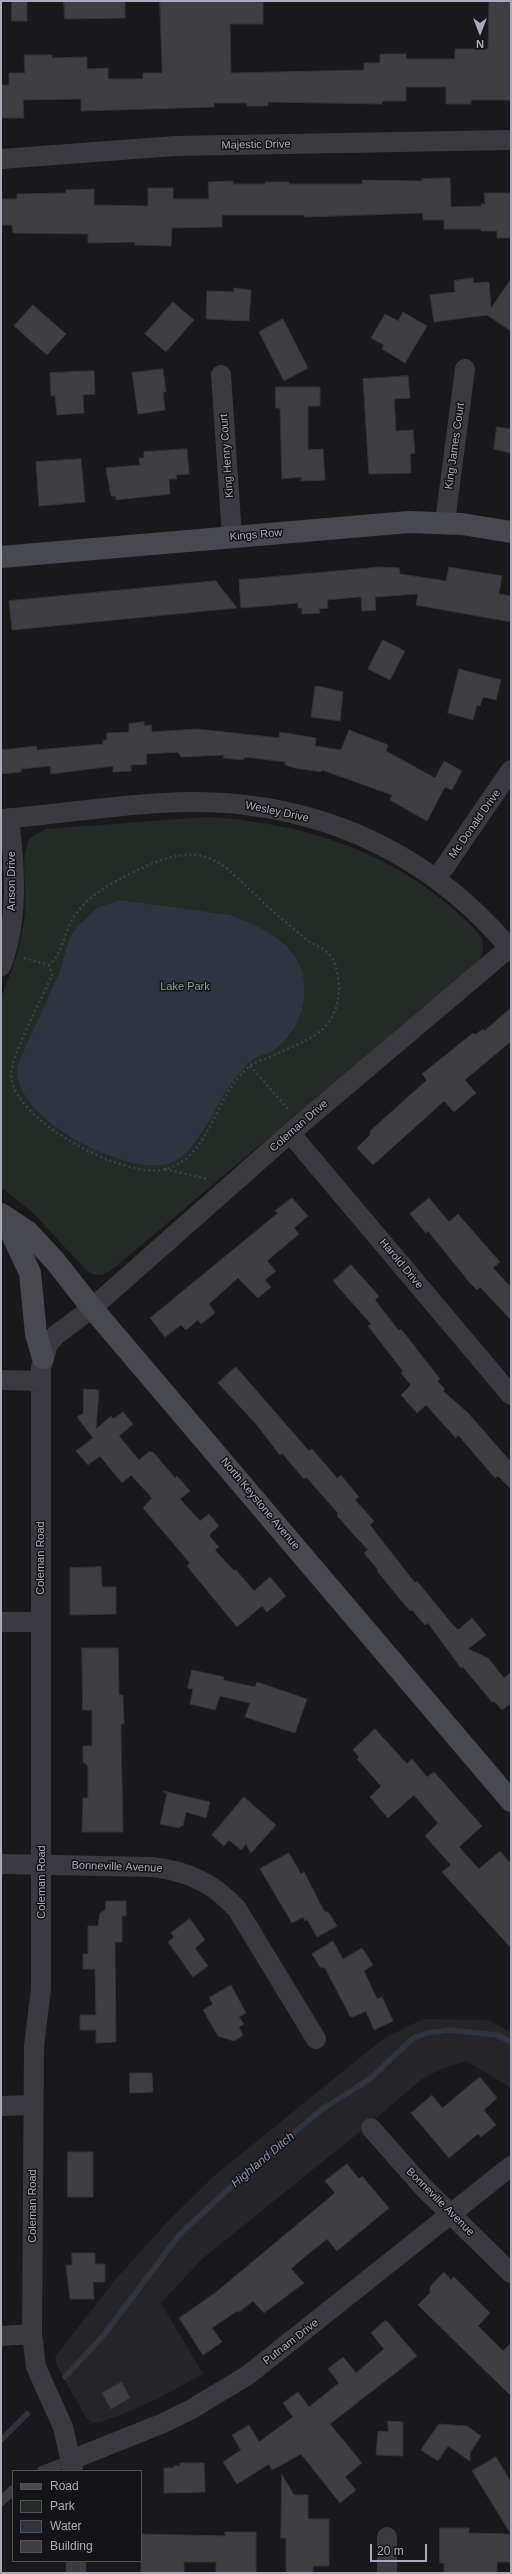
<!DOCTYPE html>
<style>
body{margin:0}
#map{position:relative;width:512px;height:2574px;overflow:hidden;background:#19191b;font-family:Helvetica,sans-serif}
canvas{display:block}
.frame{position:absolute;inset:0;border:2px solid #abacbb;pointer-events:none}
.legend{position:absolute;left:12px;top:2470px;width:130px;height:92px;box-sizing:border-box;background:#141416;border:1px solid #505158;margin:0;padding:5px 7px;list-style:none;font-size:12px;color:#abacbb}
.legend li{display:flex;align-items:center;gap:8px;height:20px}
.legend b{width:20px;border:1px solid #505158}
.north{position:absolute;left:460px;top:12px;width:40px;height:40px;-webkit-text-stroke:3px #141416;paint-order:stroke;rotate:180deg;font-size:11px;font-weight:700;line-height:16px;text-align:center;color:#abacbb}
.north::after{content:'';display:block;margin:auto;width:14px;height:18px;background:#abacbb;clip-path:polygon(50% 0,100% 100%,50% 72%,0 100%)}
.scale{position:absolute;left:370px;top:2544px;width:57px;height:18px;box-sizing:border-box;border:2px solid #abacbb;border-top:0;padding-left:5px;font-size:12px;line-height:14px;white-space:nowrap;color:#abacbb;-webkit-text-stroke:3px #141416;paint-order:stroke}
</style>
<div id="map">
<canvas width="512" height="2574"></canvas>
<div class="frame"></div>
<ul class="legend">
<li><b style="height:5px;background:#484850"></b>Road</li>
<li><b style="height:11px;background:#222b25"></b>Park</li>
<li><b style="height:11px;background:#2e3440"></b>Water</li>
<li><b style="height:11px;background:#3e3e43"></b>Building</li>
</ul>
<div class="north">N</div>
<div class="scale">20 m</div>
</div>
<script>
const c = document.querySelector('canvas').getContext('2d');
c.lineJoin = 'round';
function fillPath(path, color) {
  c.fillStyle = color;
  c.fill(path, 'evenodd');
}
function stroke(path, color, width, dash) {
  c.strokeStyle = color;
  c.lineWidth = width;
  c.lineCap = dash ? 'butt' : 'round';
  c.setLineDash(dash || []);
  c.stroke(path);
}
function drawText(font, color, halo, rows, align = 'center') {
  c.font = font + ' Helvetica,sans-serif';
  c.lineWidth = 3;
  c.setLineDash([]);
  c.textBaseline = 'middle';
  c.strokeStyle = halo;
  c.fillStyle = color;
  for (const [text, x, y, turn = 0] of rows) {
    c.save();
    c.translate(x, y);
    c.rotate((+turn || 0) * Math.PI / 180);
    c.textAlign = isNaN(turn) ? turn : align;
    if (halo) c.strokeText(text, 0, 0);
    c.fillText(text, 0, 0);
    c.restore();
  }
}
fillPath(new Path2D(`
 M423 2019 488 2020 511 2032V2088L466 2061 439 2070 422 2079 356 2135 203 2258 161 2303 203 2374 157 2399 118 2416 100 2422H91L85 2416 57 2366 55 2357 114 2281 170 2219 215 2175 383 2039Z`), '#252528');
fillPath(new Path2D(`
 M206 817C298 821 394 852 462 917 477 932 491 940 478 962L109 1272C100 1276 95 1276 87 1271L32 1212 1 1187V998C12 971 22 943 25 913 28 890 19 859 30 838L46 829Z`), '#222b25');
fillPath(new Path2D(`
 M120 900 230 915C271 931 310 949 304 1000 301 1018 293 1033 279 1046 271 1054 261 1054 252 1060 246 1065 239 1073 234 1080 216 1103 198 1152 171 1163 129 1179 1 1114 19 1061L59 974 70 937 77 927 97 908Z`), '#2e3440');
stroke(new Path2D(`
 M65 2377 103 2336 180 2234 233 2185 321 2110 371 2078 412 2039 426 2033 450 2030 497 2035 511 2042
 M1 2440 27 2414`), '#2e3440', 5.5);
const building = new Path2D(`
 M12 1H27V21H12Z
 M64 1H125V18L65 19Z
 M160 1H263V24H230L231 73 364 70V63H380V54H406V59H455V49H488L489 1H511V100H471V104H446V87H406V101H382V104L268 102V106H247V103H214V107L81 111V99L23 100 24 118H1V85H9V73H25L24 55H52V58L87 57V69L108 68V79H143V73H162Z
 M450 178 451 207 481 206V204H485L484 193H511V238H497V231H481V229H444V220H423V213L304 217V215H222V227L172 228 171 246 135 245V242L88 243V234L13 233 12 225H1V199H17V194L66 193V190L94 189V205L148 206V188H173V199H209L208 182 233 181V184H265V182H289V184H363L362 180 422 181V179Z
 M473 278V283L489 282 491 308 511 279V331L487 315 434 322 430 295 455 292 454 281Z
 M234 288 251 290 249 321 206 319 207 291 234 292Z
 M173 302 194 320 166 352 145 334Z
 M33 305 66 334 47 355 14 326Z
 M403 312 427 326 405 363 382 349 384 345 371 338 385 314 398 321Z
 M283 319 308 368 284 381 259 332Z
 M163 369 166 392H163L165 410 138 414 132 373Z
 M94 371 95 394 83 395 84 413 57 415 55 396H51L50 373Z
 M408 376 410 398 394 399 396 431 413 430 415 453 410 454 411 473 369 474 363 379Z
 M276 387H320V406H308V450L323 449 325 480 301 481V477L282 479 280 408H276Z
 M497 427 511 429V453L494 449Z
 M187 449 189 474 176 475 177 479H169L170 494 116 500V496H111L106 468 140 465 139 458H144V452Z
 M81 459 85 502 39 506 36 462Z
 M381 567 399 568 400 574 446 581 449 567 502 576 499 594 511 596V622L416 605 418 594 375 597 376 610 362 611 361 597H358L327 600 328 608 319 609 320 613 302 614V608H298V603L241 608 239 580Z
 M216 581 237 608 12 630 9 601Z
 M383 640 405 651 390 680 368 669Z
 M459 669 501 680 496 700 483 697 480 706 477 705 473 720 448 713Z
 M318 686 343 692 340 721 311 717 315 687Z
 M144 722V726L151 725 152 732 197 729 279 738 280 732 316 738 315 746 341 750 349 730 388 745 386 751 435 778 444 761 462 771 452 790 445 787 427 821 390 800 392 795 322 770 321 772 295 768 285 765V762L246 757 242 760 223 758 224 755 181 757 178 752 146 754 147 764 131 765V771L113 772V766L51 774 50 766 21 769V772L1 774V750L36 746 37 750 103 744V740H107V733L129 732V724Z
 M511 1008V1041L465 1080 476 1093 454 1112 444 1101 373 1165 357 1148 370 1135V1131L427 1080 422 1074 473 1033 475 1035 483 1029 484 1031Z
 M292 1198 308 1216 294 1228 299 1234 267 1261 276 1271 265 1280 271 1287 258 1298 238 1278 209 1304 215 1313 201 1324 198 1320 186 1330 181 1325 165 1337 150 1318 278 1213 275 1211Z
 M429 1198 449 1222 458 1214 500 1262 493 1268 511 1287V1320L480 1287 477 1290 470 1283 428 1231 426 1233 410 1214Z
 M351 1265 379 1296 375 1300 399 1331 401 1329 440 1379 437 1381 445 1389 443 1391 468 1413 511 1462V1489L498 1476 495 1478 458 1435 456 1438 426 1405 417 1413 401 1395 411 1385 401 1373 403 1371 368 1326 371 1324 333 1281Z
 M236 1367 309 1451 312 1449 337 1478 341 1475 359 1497 355 1500 374 1521 370 1525 415 1583 417 1581 452 1624 458 1630 472 1618 486 1635 468 1649 488 1658 504 1678 511 1672V1703L502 1710 494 1701 492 1702 463 1667 461 1668 428 1623 425 1625 412 1610 410 1611 377 1571 378 1570 364 1553 368 1550 337 1516 338 1513 306 1477 304 1479 282 1453 280 1455 256 1424 218 1383Z
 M84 1389 99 1390 96 1429 111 1416 113 1419 123 1412 133 1424 119 1436 139 1460 150 1451 152 1453 153 1452 175 1478 177 1476 190 1491 180 1499 200 1521 209 1514 219 1526 210 1534V1537L219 1547 215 1550 234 1571 236 1570 254 1591 270 1577 286 1596 267 1612 262 1606 237 1627 187 1566 190 1563 143 1508 152 1498 131 1475 122 1483 100 1456 88 1465 76 1451 93 1438 77 1417 83 1413Z
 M101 1567 102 1587H116V1614L70 1615V1568Z
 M82 1648H118L119 1695H123L124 1724H121V1735L123 1832H82L83 1798H88V1766L83 1762V1746H92V1710H83Z
 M192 1670 224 1677 223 1680 255 1687 257 1682 307 1699 295 1733 245 1717 250 1703 220 1696 215 1710 190 1704 193 1689 188 1688Z
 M375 1729 407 1764 412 1759 427 1777 434 1772 482 1826 459 1847 479 1869 500 1851 511 1864V1948L442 1872 451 1865 425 1836 438 1823 414 1795 388 1818 370 1797 381 1786 357 1759 359 1757 353 1750Z
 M163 1791 210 1802 206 1818 186 1812 183 1826H180V1828L160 1824 167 1794Z
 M244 1797 276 1825 251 1853 246 1844 241 1850 229 1840 224 1846 212 1835Z
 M289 1853 301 1874 304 1872 324 1911 329 1913 337 1926 317 1937 307 1919 305 1921 303 1917 292 1923 260 1869Z
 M106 1901H126V1916H122V1942H115L116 2042 96 2043V2030H80V2015H96L95 1969H83V1954H88V1926H98L100 1913 105 1910Z
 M190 1919 205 1940 195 1948 208 1966 193 1977 168 1942 174 1937 171 1933Z
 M333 1941 343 1959 362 1948 373 1965 364 1971 377 1999 382 1997 393 2021 374 2030 366 2011 353 2017 350 2016 325 1968 320 1967 312 1954Z
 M231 1985 246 2013 239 2017 244 2024 239 2027 243 2035 234 2041 218 2036 203 2010 213 2004 209 1998Z
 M130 2073H152L153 2092 130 2093Z
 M480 2077 497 2098 484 2110 496 2125 481 2137 478 2134 449 2158 411 2113 432 2095 442 2108Z
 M68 2152H93V2197H68Z
 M347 2164 359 2179 362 2176 389 2208 337 2251 327 2239 302 2259 291 2269 304 2283 264 2313 253 2301 239 2312 237 2311 212 2328 222 2342 203 2355 179 2318 215 2293 335 2193 325 2181Z
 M72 2253H95V2264H105V2282H93L94 2299H70L66 2265H72Z
 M444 2272 451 2280 454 2277 490 2313 478 2326 503 2351 511 2343V2396L418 2305 430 2293V2287Z
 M386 2320 417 2356 330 2424 362 2463 345 2477 356 2490 340 2503 301 2454 272 2470 269 2464 237 2484 223 2462 241 2450 232 2435 249 2425 259 2442 293 2417 283 2403 298 2392 309 2407 339 2383 328 2369 343 2357 356 2373 384 2349 371 2333Z
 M122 2382 130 2398 111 2409 102 2393Z
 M388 2421 403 2422V2456L376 2455 378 2431 388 2432Z
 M439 2424 467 2426 481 2436 470 2453V2461L448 2446 438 2461 421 2450Z
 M496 2457 511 2482V2534L472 2471Z
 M180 2463H204L205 2492 164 2493V2468H174V2466H180Z
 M282 2475 294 2495H308V2519H329V2566H313V2573H286V2538H281Z
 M440 2528H469V2533L511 2534V2562H497V2573H444V2563H440Z
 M225 2532H256V2573H216V2562H184V2573H141V2534L225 2536Z`);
fillPath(building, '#3e3e43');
stroke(building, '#343337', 1);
stroke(new Path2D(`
 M24 958 49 965C64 952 64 930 76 914 88 896 111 883 130 874 216 829 222 870 282 919 291 926 299 934 308 941 315 945 323 948 329 954 337 961 339 980 339 990 336 1036 304 1040 268 1058 262 1060 255 1062 250 1066 214 1093 213 1155 166 1169 126 1181 10 1119 11 1074 12 1053 43 997 52 975L49 965
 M250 1066 288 1109
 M165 1169 207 1179`), '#404047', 2.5, [2, 3]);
stroke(new Path2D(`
 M42 2471 71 2460
 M1 2501 13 2490`), '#3a3a40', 10);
stroke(new Path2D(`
 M1 159 175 146 511 140
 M221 375 232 536
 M445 522 465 369
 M1 819C80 813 166 795 245 805 351 817 443 868 511 950
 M437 878 511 770
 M1 966C19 920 15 866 9 818
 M290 1133 511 1395
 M1 1380 41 1381
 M1 1622H41
 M1 1864 152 1867C188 1871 213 1883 237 1909L316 2039
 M1 2106 33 2105
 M371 2128 424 2188 511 2273
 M1 2336 32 2334
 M71 2460 161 2424 190 2410 248 2375 511 2166
 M73 2471 63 2427 36 2367 32 2334 34 2046 41 1989V1368L48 1344 56 1335 92 1308 290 1133 509 948
 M387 2537V2573
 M76 2561V2573`), '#3a3a40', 20);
stroke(new Path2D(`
 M1 557 409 522 462 524 511 532
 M1 1214 28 1232 55 1261 92 1308 511 1801
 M4 1217 30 1273 36 1334 43 1358`), '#484850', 22);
drawText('11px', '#abacbb', '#141416', [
 ["Majestic Drive",256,145,-1],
 ["King James Court",455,446,-82],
 ["King Henry Court",227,456,-94],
 ["Kings Row",256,535,-5],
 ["Wesley Drive",277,812,12],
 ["Mc Donald Drive",475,824,-55],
 ["Anson Drive",12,881,-90],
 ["Coleman Drive",299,1126,-41],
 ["Harold Drive",401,1264,50],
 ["North Keystone Avenue",260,1504,50],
 ["Coleman Road",41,1558,-90],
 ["Bonneville Avenue",117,1867,2],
 ["Coleman Road",42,1882,-90],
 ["Bonneville Avenue",440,2202,45],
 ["Coleman Road",33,2206,-90],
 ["Putnam Drive",291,2342,-38]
]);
drawText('11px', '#82a68c', '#141416', [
 ["Lake Park",185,987]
]);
drawText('italic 12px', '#8293b6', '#141416', [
 ["Highland Ditch",263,2160,-40]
]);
</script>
